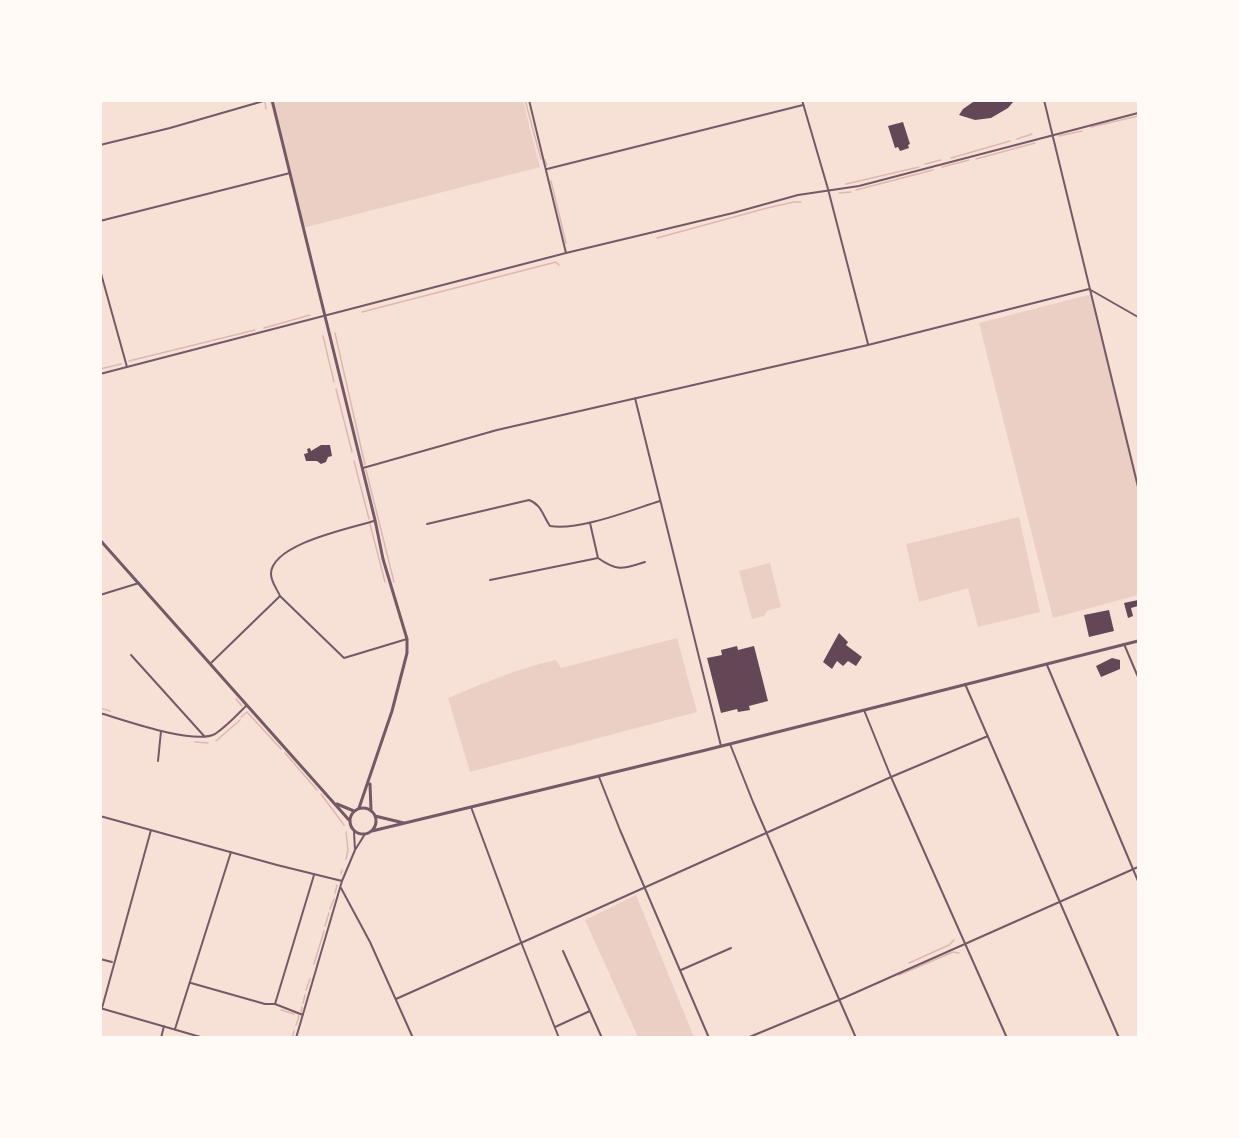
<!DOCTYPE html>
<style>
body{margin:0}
#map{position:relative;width:1239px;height:1138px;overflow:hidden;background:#f7e1d7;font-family:"Exo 2",sans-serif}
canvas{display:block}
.frame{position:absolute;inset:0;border:102px solid #fffaf5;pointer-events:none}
</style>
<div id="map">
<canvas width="1239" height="1138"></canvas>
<div class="frame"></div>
</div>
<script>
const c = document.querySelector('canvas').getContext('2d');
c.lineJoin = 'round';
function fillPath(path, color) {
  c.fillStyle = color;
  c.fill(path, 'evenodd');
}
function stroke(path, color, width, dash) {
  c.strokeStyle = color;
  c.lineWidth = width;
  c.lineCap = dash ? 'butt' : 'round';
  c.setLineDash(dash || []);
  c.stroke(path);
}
fillPath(new Path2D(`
 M270 101H523L540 167 303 228Z
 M1092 294 1138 480V595L1053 618 979 323Z
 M1019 517 1040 612 978 627 968 588 919 602 906 544Z
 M770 563 781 607 767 611 764 616 752 619 739 571Z
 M677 638 697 712 470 772 448 698C484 683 519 668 556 660L561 668Z
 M636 895 694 1037H638L585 920Z`), '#ebcfc5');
stroke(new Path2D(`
 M525 100 541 159
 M265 102 266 109
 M1091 127 1138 116
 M1059 136 1082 131
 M1017 139 1032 134
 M951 158 1010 141
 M976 159 1035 143
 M545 160 547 165
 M925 164 941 160
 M942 167 969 160
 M551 181 566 243
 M846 184 919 167
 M856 190 933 170
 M839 193 851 192
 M657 238 767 208 794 202H801
 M362 312 556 262 559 265
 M264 328 310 315
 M335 333 365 465
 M323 336 334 382
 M129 361 255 330
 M100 369 121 364
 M336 389 352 452
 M354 461 369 519
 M366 470 394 582
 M370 524 385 582
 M236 699 242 706
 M100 708 110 711
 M241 717 247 712 281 749
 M216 741 240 720
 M195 742 208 743
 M285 753 317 790
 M321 794 344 825
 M346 859 348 850 346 832
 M341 874 342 870
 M335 893 337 885
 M330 909 334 899
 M325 926 329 913
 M909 963 949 945 954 940
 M314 964 324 931
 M899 975 953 952 959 953
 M306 990 310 979
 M303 1003 305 995
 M281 1010 294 1014
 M301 1012 302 1007
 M298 1016H299
 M296 1025 299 1017
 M292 1038 294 1031`), '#dcb8b0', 1.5);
fillPath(new Path2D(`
 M976 100H1012L1014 101 1008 108 991 118 975 120 959 115 963 109Z
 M903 122 910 144 908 145 909 148 900 151 898 147 895 148 888 126Z
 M321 445H330L332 456 328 457 326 462 321 464 317 461H306L304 454 308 453 307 449 310 448 311 451Z
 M1138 600V606L1131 608 1133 616 1128 618 1124 603Z
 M1109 610 1114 631 1089 637 1084 615Z
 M839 633 848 642 846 645 862 657 856 666 848 661 843 666 837 661 832 669 823 662Z
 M737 646 738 650 754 646 768 701 749 706 750 710 738 712 737 709 721 713 707 658 722 655 721 650Z
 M1112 658 1120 660V669L1101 677 1096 666Z`), '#644757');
stroke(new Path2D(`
 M529 100 566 253
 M802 100 828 189 868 344
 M1044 100 1138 487
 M100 145 170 128 267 100
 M547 169 803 105
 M100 221 290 173
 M100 270 127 367
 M100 374 566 253 733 213 798 195 859 186 1138 113
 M635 398 721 746
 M363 468 497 430 868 345 1089 289 1138 317
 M427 524 529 500C541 504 543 516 550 526 579 531 631 510 660 501
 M598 558C618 572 623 569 645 562
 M490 580 598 558 590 523
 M100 595 139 583
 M280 596C277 589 271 582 271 574 271 544 351 528 374 521
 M100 609V623
 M1124 644 1138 677
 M131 655 205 737
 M211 663 280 596 344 658 407 639
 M1047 665 1138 881
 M965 684 1119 1038
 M864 710 891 777 1007 1038
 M100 713C124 720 193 745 215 734 226 727 237 715 246 706
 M730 744 753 802 856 1038
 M158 761 161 731
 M599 777 620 830 709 1038
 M471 807 521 942 559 1038
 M100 816 277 865 342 881
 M354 832 355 850
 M341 888 370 942 413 1038
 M563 951 602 1038
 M100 959 112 962
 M681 970 731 948
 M191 983 265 1004H275L314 875
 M396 999 891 777 988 736
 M275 1004 303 1015
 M100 1008 204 1038
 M102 1008 151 830
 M555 1027 590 1011
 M175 1029 231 852
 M161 1038 164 1026
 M296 1038 342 881 355 850 365 834
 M747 1038 839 1000 1138 867`), '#755966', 2);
stroke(new Path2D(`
 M272 100 375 520 383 559 407 639V653L392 711 359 808
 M100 540 349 820
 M370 784 371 810
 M337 804 354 811
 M350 821a13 13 0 1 1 26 0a13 13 0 1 1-26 0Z
 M375 816 404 823
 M372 831 706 750 1138 641`), '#755966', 3);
</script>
